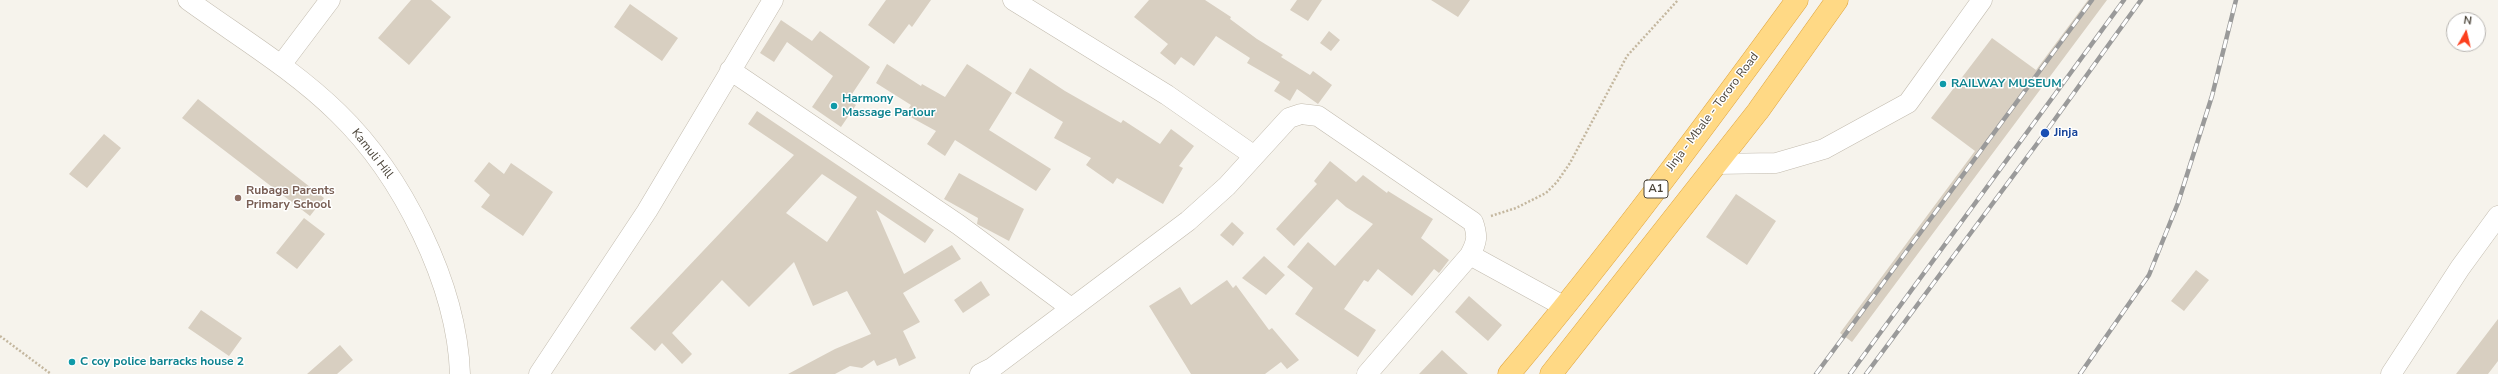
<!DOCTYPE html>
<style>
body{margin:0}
#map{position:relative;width:2498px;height:374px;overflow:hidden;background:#f6f3ec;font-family:"Nunito Sans",sans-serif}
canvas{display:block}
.north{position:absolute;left:2446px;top:12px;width:40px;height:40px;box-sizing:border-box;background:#fff;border:1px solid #b7b4b0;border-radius:50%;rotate:8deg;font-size:11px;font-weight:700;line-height:16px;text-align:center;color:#4b4439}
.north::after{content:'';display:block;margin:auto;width:14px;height:18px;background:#fc3f1d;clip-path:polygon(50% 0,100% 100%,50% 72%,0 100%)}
</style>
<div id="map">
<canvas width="2498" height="374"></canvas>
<div class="north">N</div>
</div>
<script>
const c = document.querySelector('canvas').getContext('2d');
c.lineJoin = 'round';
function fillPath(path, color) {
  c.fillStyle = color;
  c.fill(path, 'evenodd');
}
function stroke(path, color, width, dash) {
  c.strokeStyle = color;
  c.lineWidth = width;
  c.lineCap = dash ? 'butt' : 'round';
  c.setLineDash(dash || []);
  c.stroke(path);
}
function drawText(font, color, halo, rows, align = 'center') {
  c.font = font + ' "Nunito Sans",sans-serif';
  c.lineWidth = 3;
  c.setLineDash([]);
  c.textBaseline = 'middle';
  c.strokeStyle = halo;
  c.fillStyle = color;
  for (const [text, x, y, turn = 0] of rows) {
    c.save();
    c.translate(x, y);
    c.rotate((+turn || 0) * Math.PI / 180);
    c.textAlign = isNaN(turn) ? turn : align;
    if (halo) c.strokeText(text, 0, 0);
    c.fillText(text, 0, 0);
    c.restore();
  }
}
fillPath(new Path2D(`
 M411 0H431L451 17 409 65 378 38Z
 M886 0H931L912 27 909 24 894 44 868 25Z
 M1149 0H1205L1231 17 1230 19 1257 39 1283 55 1281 57 1310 75 1313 71 1332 85 1318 104 1297 89 1290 101 1274 91 1280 82 1247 63 1250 58 1216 36 1194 66 1181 57 1175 65 1160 53 1168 44 1134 17Z
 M1297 0H1322L1308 21 1290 10Z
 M1431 0H1470L1458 17Z
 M2088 0H2107L1852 342 1840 333 1975 151 1931 118 1992 38 2036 70Z
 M630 4 678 38 662 61 614 27Z
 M781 20 812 41 820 31 870 67 848 100 856 105 841 127 812 107 833 76 787 42 774 62 760 53Z
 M1329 31 1340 40 1331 51 1320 43Z
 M887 64 921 86 922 84 945 97 967 64 1012 93 989 130 1051 169 1036 191 955 140 945 156 927 144 936 131 905 114 911 105 876 83Z
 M1030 68 1065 91 1121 123 1123 120 1160 144 1171 129 1194 146 1179 166 1183 168 1163 204 1117 178 1113 184 1086 165 1091 158 1054 138 1063 122 1015 93Z
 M198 99 324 198 310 216 182 118Z
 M757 111 934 230 925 243 876 210 904 274 952 245 961 259 903 293 920 322 903 331 916 358 899 366 896 358 877 366 874 360 862 368 850 366 835 374H788L835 349 871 334 847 291 813 306 794 262 749 307 722 280 672 333 692 354 682 364 662 343 655 351 630 328 794 155 748 124ZM822 174 857 197 827 242 786 213Z
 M104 134 121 148 87 188 69 174Z
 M1330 161 1356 182 1363 175 1387 193 1388 191 1433 219 1421 238 1449 260 1439 273 1434 269 1412 296 1378 269 1368 282 1364 280 1344 309 1376 330 1358 357 1295 314 1313 288 1287 267 1308 242 1335 266 1373 224 1346 207 1337 199 1294 246 1276 229 1317 184 1314 181Z
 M489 162 504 174 511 163 553 192 523 236 481 207 490 195 474 181Z
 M959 173 1024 209 1009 241 977 224 978 218 944 199Z
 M1736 194 1776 221 1747 265 1706 237Z
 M304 218 325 234 297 269 276 253Z
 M1232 222 1244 233 1233 246 1220 235Z
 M1264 256 1285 275 1266 295 1242 278Z
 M2196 270 2209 280 2184 311 2171 301Z
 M1227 280 1233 288 1236 285 1269 330 1272 328 1299 360 1287 369 1281 362 1265 374H1191L1149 306 1180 287 1191 305Z
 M981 281 990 295 963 313 954 300Z
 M1469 296 1502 325 1488 341 1455 312Z
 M201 310 242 338 229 356 188 328Z
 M2498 319V361L2488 374H2456Z
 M340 345 353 360 337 374H307Z
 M1442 350 1468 374H1419Z`), '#d8cfc1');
const minor = new Path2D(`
 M188 0C239 37 293 69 338 113 402 175 457 284 460 374
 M1013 0 1167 95 1253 155
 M281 65 330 0
 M730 70 959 225 1071 308
 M1716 164 1776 163 1824 149 1908 103 1982 0
 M1470 255 1565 307
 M539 374 647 211 773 0
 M980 374 992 368 1188 221 1227 186 1289 118 1301 114 1318 116 1473 222C1478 236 1477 242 1470 255L1367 374
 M2391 374 2460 268 2498 216`);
const trunk = new Path2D(`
 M1509 374C1610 254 1704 127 1797 0
 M1551 374 1758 111 1837 0`);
stroke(minor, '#c2bbae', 21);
stroke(trunk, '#e0a43c', 23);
stroke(new Path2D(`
 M1491 216 1516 208 1546 193 1557 182 1570 163 1627 56 1678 0
 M0 336 51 374`), '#c4b79f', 2.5, [2, 2]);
stroke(minor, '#fff', 20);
stroke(trunk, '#ffd985', 22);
const rail = new Path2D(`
 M1816 374 2092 0
 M1850 374 2124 0
 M1866 374 2045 133 2141 0
 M2080 374 2149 275 2178 203 2212 96 2236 0`);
stroke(rail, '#9a9a9a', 4.5);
stroke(rail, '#fff', 3, [9]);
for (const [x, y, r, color] of [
 [1943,84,4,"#0f9aa8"],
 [834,106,4,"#0f9aa8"],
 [2045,133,5,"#1a4fb4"],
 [238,198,4,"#8d6e63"],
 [72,362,4,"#0f9aa8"]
]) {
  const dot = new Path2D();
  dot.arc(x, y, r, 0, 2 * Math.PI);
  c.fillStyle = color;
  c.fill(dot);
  stroke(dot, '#fff', 1.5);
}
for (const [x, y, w] of [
 [1656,189,24]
]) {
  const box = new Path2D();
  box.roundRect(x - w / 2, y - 9, w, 18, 3);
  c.fillStyle = '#fff';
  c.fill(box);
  stroke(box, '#4b4439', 1);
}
drawText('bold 11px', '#4b4439', null, [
 ["A1",1656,189]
]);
drawText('bold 12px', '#0d838f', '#fff', [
 ["RAILWAY MUSEUM",1951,84],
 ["Harmony",842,99],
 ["Massage Parlour",842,113],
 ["C coy police barracks house 2",80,362]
], 'left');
drawText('12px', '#4b4439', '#fff', [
 ["Jinja - Mbale - Tororo Road",1713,112,-53],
 ["Kamuli Hill",372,154,52]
]);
drawText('bold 12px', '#164399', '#fff', [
 ["Jinja",2054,133]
], 'left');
drawText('bold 12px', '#785e54', '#fff', [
 ["Rubaga Parents",246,191],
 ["Primary School",246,205]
], 'left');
</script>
